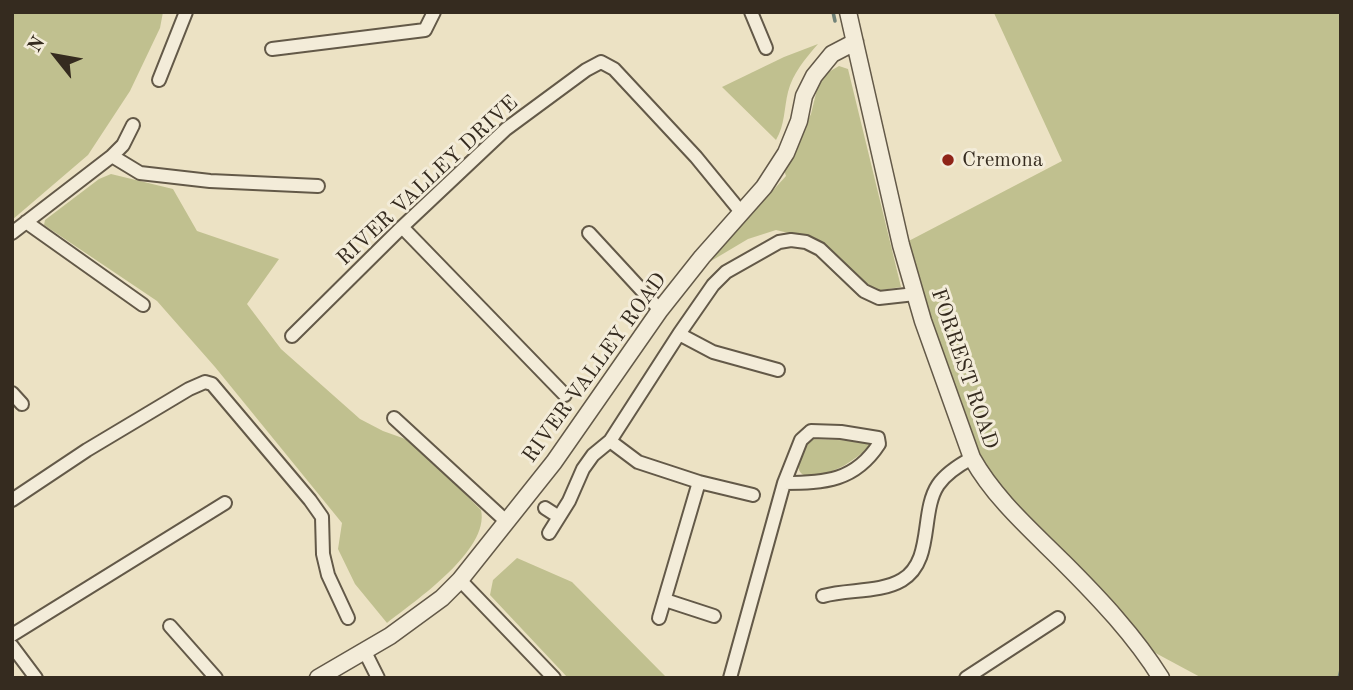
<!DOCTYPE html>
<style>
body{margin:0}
#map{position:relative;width:1353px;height:690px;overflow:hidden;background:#ece2c4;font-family:"Old Standard TT",serif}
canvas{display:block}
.frame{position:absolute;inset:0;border:14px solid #352b1f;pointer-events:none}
.north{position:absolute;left:21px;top:21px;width:70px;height:70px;-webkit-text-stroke:5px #f3ecd9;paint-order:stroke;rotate:301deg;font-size:19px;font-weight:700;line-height:28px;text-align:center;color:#352b1f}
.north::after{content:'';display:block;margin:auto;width:24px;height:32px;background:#352b1f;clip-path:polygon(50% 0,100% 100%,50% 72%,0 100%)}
</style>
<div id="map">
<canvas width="1353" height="690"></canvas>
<div class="frame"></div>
<div class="north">N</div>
</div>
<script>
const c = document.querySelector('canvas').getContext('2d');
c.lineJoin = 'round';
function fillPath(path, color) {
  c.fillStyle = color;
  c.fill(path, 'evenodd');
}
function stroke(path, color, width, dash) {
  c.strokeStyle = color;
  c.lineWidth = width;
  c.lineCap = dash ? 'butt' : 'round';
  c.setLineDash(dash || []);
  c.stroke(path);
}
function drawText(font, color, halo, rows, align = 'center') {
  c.font = font + ' "Old Standard TT",serif';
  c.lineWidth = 6;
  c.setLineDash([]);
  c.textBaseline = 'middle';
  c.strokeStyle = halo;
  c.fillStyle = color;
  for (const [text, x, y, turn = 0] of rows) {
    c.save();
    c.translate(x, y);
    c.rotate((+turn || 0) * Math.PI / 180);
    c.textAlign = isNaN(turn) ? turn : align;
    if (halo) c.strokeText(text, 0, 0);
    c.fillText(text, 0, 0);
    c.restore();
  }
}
fillPath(new Path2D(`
 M12 12H163L160 28 130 91 88 155 12 220Z
 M998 12H1341V678H1202L1135 642 982 477 901 245 1062 161 994 13Z
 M818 44C805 59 793 73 788 92 784 108 785 125 776 140L722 87 784 57Z
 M839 66 848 69 901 287 875 291 862 285 828 248 813 239 776 230 748 239 706 264 786 176 784 170 811 114 820 77Z
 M111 174 173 189 197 231 279 259 247 304 281 349 360 419 383 431 411 441 481 510C490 550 415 601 387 623L355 584 338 549 342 523 215 367 157 301 44 225 45 220 99 179Z
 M808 439 865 441 869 444 868 448C861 454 853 460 845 465 813 482 782 484 808 439Z
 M517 558 572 582 667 678H568L490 595 493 580Z`), '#c0c08f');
stroke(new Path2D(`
 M833 12 835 21
 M1339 678 1341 670`), '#718379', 3.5);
const minor = new Path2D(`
 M751 12 766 48
 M272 49 425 30 434 12
 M159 80 186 12
 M112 156 140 173 210 181 318 186
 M26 222 143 305
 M402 227 565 395
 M12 233 112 156 123 145 133 125
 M589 233 660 310
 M679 334 713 352 778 370
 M292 336 402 227 506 129 586 70 601 62 614 69 696 157 741 212
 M12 393 22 404
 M394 418 507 522
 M610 441 638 462 699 482 753 495
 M12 500 87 450 189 389 205 382 212 384 310 500 322 517 323 554 328 575 348 618
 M545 508 559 517
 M549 533 569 501 583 469 593 455 610 441 679 334 713 285 726 272 779 242 791 240 806 242 820 249 864 291 879 298 915 294
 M460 580 554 678
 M823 596C848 589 880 593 902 580 934 561 920 512 938 485 946 473 959 465 972 458
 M665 600 714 616
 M659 618 699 482
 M170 626 216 678
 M12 635 225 503
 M12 646 36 678
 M365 652 378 678
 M730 678 784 483 801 440 811 431 841 432 878 438 879 444C855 481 825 483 784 483
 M966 678 1058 618`);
const tertiary = new Path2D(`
 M848 12 901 245 923 321 972 458C995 499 1031 530 1064 563 1099 598 1135 636 1161 678
 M318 678 390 636 442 598 460 580 554 462 660 310 702 257 764 187 786 153 799 121 804 96 814 76 832 54 855 42`);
stroke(minor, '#635948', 16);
stroke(tertiary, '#635948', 19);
stroke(minor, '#f3ecd9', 12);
stroke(tertiary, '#f3ecd9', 16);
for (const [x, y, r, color] of [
 [948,160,7,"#8f2418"]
]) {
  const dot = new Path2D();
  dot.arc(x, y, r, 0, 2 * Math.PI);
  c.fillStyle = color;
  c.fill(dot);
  stroke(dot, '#f3ecd9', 2.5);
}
drawText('21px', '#352b1f', '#f3ecd9', [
 ["Cremona",962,160]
], 'left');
drawText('21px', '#352b1f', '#f3ecd9', [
 ["RIVER VALLEY DRIVE",428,181,-43],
 ["RIVER VALLEY ROAD",595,368,-54],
 ["FORREST ROAD",964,369,71]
]);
</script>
